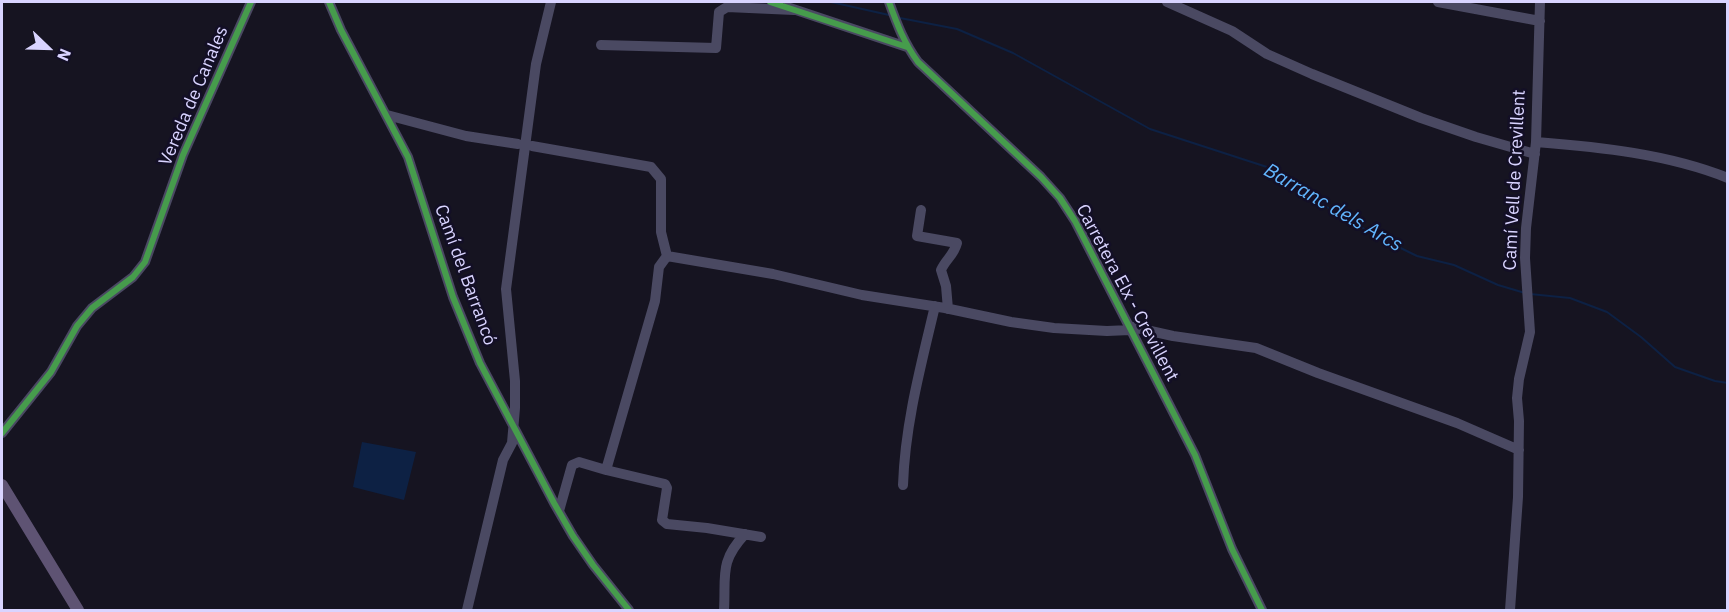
<!DOCTYPE html>
<meta charset="utf-8">
<style>
body{margin:0}
#map{position:relative;width:1729px;height:612px;overflow:hidden;background:#161421;font-family:"IBM Plex Sans",sans-serif}
canvas{display:block}
.frame{position:absolute;inset:0;border:3px solid #d9d4ff;pointer-events:none}
.north{position:absolute;left:18px;top:18px;width:60px;height:60px;-webkit-text-stroke:4px #130f26;paint-order:stroke;rotate:113deg;font-size:16px;font-weight:700;line-height:24px;text-align:center;color:#d9d4ff}
.north::after{content:'';display:block;margin:auto;width:21px;height:27px;background:#d9d4ff;clip-path:polygon(50% 0,100% 100%,50% 72%,0 100%)}
</style>
<div id="map">
<canvas width="1729" height="612"></canvas>
<div class="frame"></div>
<div class="north">N</div>
</div>
<script>
const c = document.querySelector('canvas').getContext('2d');
c.lineJoin = 'round';
function fillPath(path, color) {
  c.fillStyle = color;
  c.fill(path, 'evenodd');
}
function stroke(path, color, width, dash) {
  c.strokeStyle = color;
  c.lineWidth = width;
  c.lineCap = dash ? 'butt' : 'round';
  c.setLineDash(dash || []);
  c.stroke(path);
}
function drawText(font, color, halo, rows, align = 'center') {
  c.font = font + ' "IBM Plex Sans",sans-serif';
  c.lineWidth = 5;
  c.setLineDash([]);
  c.textBaseline = 'middle';
  c.strokeStyle = halo;
  c.fillStyle = color;
  for (const [text, x, y, turn = 0] of rows) {
    c.save();
    c.translate(x, y);
    c.rotate((+turn || 0) * Math.PI / 180);
    c.textAlign = isNaN(turn) ? turn : align;
    if (halo) c.strokeText(text, 0, 0);
    c.fillText(text, 0, 0);
    c.restore();
  }
}
fillPath(new Path2D(`
 M362 442 416 452 404 500 353 487Z`), '#0d2144');
stroke(new Path2D(`
 M831 2 889 15
 M900 18 957 29 1013 53 1150 129 1270 168 1327 207 1378 237 1417 256 1454 265 1498 285 1525 293
 M1530 294 1570 298 1607 312 1641 337 1675 367 1715 381 1728 383`), '#0d2144', 2);
stroke(new Path2D(`
 M329 2 341 30 408 157 453 297 480 363 554 503 573 536 593 565 629 610
 M889 2C897 24 904 43 918 62L1041 177 1060 198 1075 221 1195 455 1232 549 1262 610
 M1167 2 1232 31 1267 54 1312 74 1421 118 1476 137 1535 154
 M1438 2 1540 21
 M787 7 907 47
 M601 45 716 48 719 12 727 7 794 10
 M387 115 466 136 518 144
 M1536 142C1600 147 1668 154 1728 178
 M532 146 651 167 661 179V232L667 256
 M921 210 917 236 957 243C954 255 946 259 941 270L946 286 948 309
 M667 256 773 274 862 295 945 308 1011 322 1054 328 1107 331 1130 330
 M667 256 659 267 655 301 606 470 665 484 667 488 662 520 667 524 707 528 761 537
 M1128 326 1173 336 1256 348 1318 373 1457 423 1519 450
 M2 433 51 372 77 326 92 308 133 277 145 262 183 155 251 2
 M903 485C905 424 921 365 935 306
 M559 511 572 465 579 462 606 470
 M467 610 503 460 512 443 515 408V381L506 289 536 64 551 2
 M724 610C726 575 719 562 745 534
 M1510 610 1518 497 1519 421 1517 398 1519 379 1530 332 1525 258 1526 228 1536 142 1540 2`), '#4a4962', 10);
stroke(new Path2D(`
 M2 485 78 610`), '#5e5373', 12);
stroke(new Path2D(`
 M329 2 341 30 408 157 453 297 480 363 554 503 573 536 593 565 629 610
 M770 2 907 47
 M889 2C897 24 904 43 918 62L1041 177 1060 198 1075 221 1195 455 1232 549 1262 610
 M2 433 51 372 77 326 92 308 133 277 145 262 183 155 251 2`), '#469c4c', 6);
drawText('18px', '#d9d4ff', '#130f26', [
 ["Vereda de Canales",194,96,-67],
 ["Camí Vell de Crevillent",1515,180,-87],
 ["Camí del Barrancó",465,275,70],
 ["Carretera Elx - Crevillent",1127,293,62]
]);
drawText('italic 20px', '#62b6ff', '#130f26', [
 ["Barranc dels Arcs",1333,208,30]
]);
</script>
